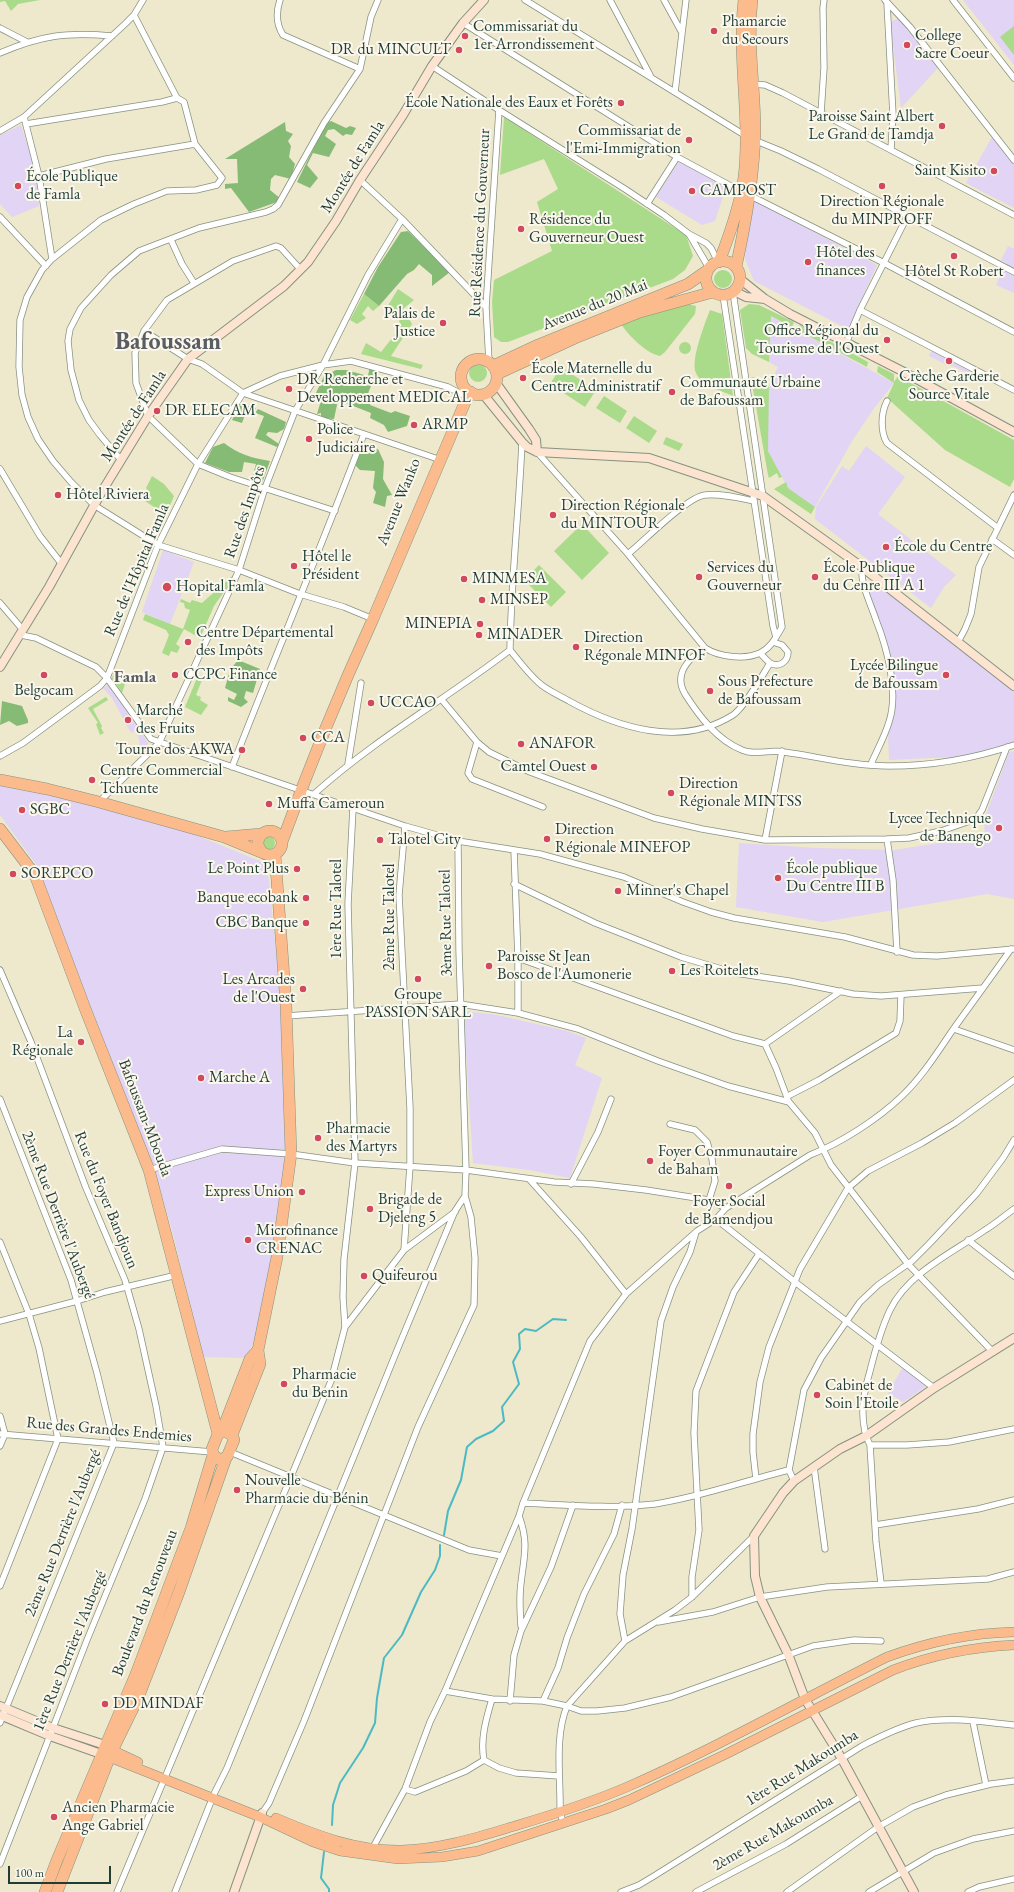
<!DOCTYPE html>
<meta charset="utf-8">
<style>
body{margin:0}
#map{position:relative;width:1014px;height:1892px;overflow:hidden;background:#eee8cc;font-family:"EB Garamond",serif}
canvas{display:block}
.scale{position:absolute;left:8px;top:1866px;width:103px;height:18px;box-sizing:border-box;border:2px solid #1f3d34;border-top:0;padding-left:5px;font-size:12px;line-height:14px;white-space:nowrap;color:#1f3d34;-webkit-text-stroke:3px #fbf7ec;paint-order:stroke}
</style>
<div id="map">
<canvas width="1014" height="1892"></canvas>
<div class="scale">100 m</div>
</div>
<script>
const c = document.querySelector('canvas').getContext('2d');
c.lineJoin = 'round';
function fillPath(path, color) {
  c.fillStyle = color;
  c.fill(path, 'evenodd');
}
function stroke(path, color, width, dash) {
  c.strokeStyle = color;
  c.lineWidth = width;
  c.lineCap = dash ? 'butt' : 'round';
  c.setLineDash(dash || []);
  c.stroke(path);
}
function drawText(font, color, halo, rows, align = 'center') {
  c.font = font + ' "EB Garamond",serif';
  c.lineWidth = 4;
  c.setLineDash([]);
  c.textBaseline = 'middle';
  c.strokeStyle = halo;
  c.fillStyle = color;
  for (const [text, x, y, turn = 0] of rows) {
    c.save();
    c.translate(x, y);
    c.rotate((+turn || 0) * Math.PI / 180);
    c.textAlign = isNaN(turn) ? turn : align;
    if (halo) c.strokeText(text, 0, 0);
    c.fillText(text, 0, 0);
    c.restore();
  }
}
fillPath(new Path2D(`
 M963 0H1014V65L992 37Z
 M899 18 938 68 901 108 890 22Z
 M21 125 35 168 39 206 12 217 0 204V135Z
 M992 137 1014 165V208L966 183Z
 M681 157 727 184 715 221 702 225 656 197Z
 M751 199 877 265 848 329 754 281 745 259Z
 M1008 246 1014 249V293L996 285 1006 263 1001 260Z
 M771 316 894 383 875 407 852 441 815 507 788 488 768 451V387L778 367 769 362Z
 M933 348 973 367 969 374 953 366H949L929 356Z
 M866 446 905 477 878 514 956 575 944 587 931 608 815 519 816 507 842 466 849 471Z
 M163 550 194 562 170 624 142 612Z
 M878 574 1014 686V742L983 751 953 757 889 760 888 730 890 692 888 646 866 585Z
 M110 684 148 743 143 754 140 749 139 738 134 731 131 733 112 698 103 688Z
 M1014 751V899L987 894 823 922 736 907 739 843 816 848 894 850 985 836 984 820 1009 752Z
 M0 782 21 786 188 832 265 863 269 881 281 1002 286 1142 281 1210 258 1333 246 1358 203 1357 172 1230 160 1189 35 863 0 815Z
 M465 1011 497 1015 567 1031 586 1038 575 1065 602 1078 570 1178 529 1170 473 1163 465 1035Z
 M903 1367 927 1386 903 1402 888 1393Z`), '#e1d4f4');
fillPath(new Path2D(`
 M0 0H40L18 4 11 11 5 1 0 2Z
 M1014 26V55L1000 37Z
 M504 117 686 235 693 256 685 270 673 279 508 342H501L494 337 492 302 494 280 552 251 537 202 558 189 544 159 500 175Z
 M714 279a9 9 0 1 1 18 0a9 9 0 1 1-18 0Z
 M398 289 414 300 403 309 412 324 391 356 423 365 421 369 361 354 366 343 381 352 400 328 399 317 387 307Z
 M364 294 379 306 373 311 368 306 362 314 366 318 357 324 350 320Z
 M688 304 696 306 695 314 665 352 660 356C646 353 629 336 621 324L637 317Z
 M749 304 759 305 794 322 792 327 771 316 769 362 752 354 746 348 740 310Z
 M710 310 722 314 733 396C722 391 701 385 696 373 690 361 705 323 710 310Z
 M800 325 868 362 867 367 797 330Z
 M679 348a6 6 0 1 1 12 0a6 6 0 1 1-12 0Z
 M469 373a9 9 0 1 1 18 0a9 9 0 1 1-18 0Z
 M878 366 894 374V382L898 376 1014 440V479L1010 487 945 450 887 398 894 383 877 372Z
 M561 367 596 390 585 407 550 384Z
 M753 377 769 385 768 451 782 477 779 478 777 473 769 478 768 475 751 378Z
 M604 396 627 411 620 423 596 408Z
 M634 416 657 431 649 443 626 428Z
 M666 437 683 444 679 451 663 444Z
 M152 476 164 484 174 496 166 515 145 501 149 492 146 488Z
 M786 482 788 488 815 507 811 514 774 489Z
 M582 524 609 553 582 580 554 551Z
 M539 565 566 592 551 607 524 580Z
 M239 570 214 606 200 638 184 629 176 644 180 647 177 653 171 651 169 656 162 653 169 635 166 630 143 620 145 614 183 629 190 610 185 608 184 603 180 602 181 599 190 603 192 600 202 603Z
 M114 672 119 674 117 680 125 684 122 693 112 678Z
 M197 678 202 680 196 695 201 697 200 700 208 705 201 715 185 707Z
 M106 697 108 700 93 709 102 726 101 728 104 733 100 735 96 724 98 723 88 708Z
 M261 843a7 7 0 1 1 14 0a7 7 0 1 1-14 0Z`), '#a9db8a');
fillPath(new Path2D(`
 M331 121 346 128 350 126 356 128 352 135 346 134 343 136 334 129 328 130 325 136 336 144 329 157 313 153 307 165 318 178 310 188 297 182 326 123Z
 M285 122 286 131 293 134 288 141 291 146 289 157 295 164 291 179 275 175 271 179 270 190 281 199 277 202 249 212 231 188 225 189V184L238 183 237 159H225Z
 M408 231 450 272 432 286V275L419 264 414 270 407 274 379 306 364 294 378 267 401 232Z
 M370 366 381 370 375 375C373 383 369 389 367 397L372 399 370 405 391 413 395 411 410 416 407 426 388 432 384 425 370 418 371 413 338 400 334 419 321 418V413L317 414 322 397 316 393 324 376 336 370H346L368 376Z
 M240 404 256 408 254 412 245 415 242 423 232 420Z
 M258 409 286 422 284 429 277 433 268 432 266 435 279 444 277 447 255 438 264 416 255 413Z
 M224 443C238 454 252 458 270 461L262 483 252 478 256 464 244 462 242 472H229L205 463 213 447Z
 M361 446 378 449 384 462 383 479 392 495 387 496 385 507 373 503 376 492 373 488 375 471 360 470 355 465Z
 M238 660 260 669 253 693 246 691 244 698 248 702 241 707 228 701V697L234 700 237 694 225 688 230 670Z
 M2 701 22 706 28 720V723L17 726 9 721 0 725Z`), '#86bb76');
stroke(new Path2D(`
 M444 1535 448 1511 461 1480 467 1447 476 1439 493 1431 504 1421 502 1407 519 1384 513 1362 520 1349 519 1334 525 1329 536 1331 553 1319 566 1320
 M332 1825 333 1805 340 1783 363 1748 375 1723 377 1698 384 1658 402 1635 421 1592 435 1570 440 1556V1545
 M324 1852 321 1878 329 1889V1892`), '#4cbac3', 2);
const street = new Path2D(`
 M280 0C276 12 276 24 283 35L360 69
 M525 0 746 136
 M610 0 650 75
 M664 0 681 31
 M885 0 910 27 1014 160
 M953 0 1014 78
 M887 3 893 115 891 149
 M463 23 677 157 742 192
 M0 28 27 42
 M0 53C42 35 67 32 112 36
 M432 66 499 110 625 189 664 215 689 234 706 243 711 248 718 262
 M752 84 765 85 783 93 1014 215
 M675 92 686 0
 M177 98 184 102 195 144
 M821 113 824 68 823 8 824 0
 M24 117 39 176 52 259 42 270 27 297 20 320 19 367 22 395 28 417 38 439 53 461 71 482 94 505 158 545 239 570 300 594 344 607 373 619
 M26 124 162 102 177 98 134 15
 M0 131 24 117 125 24 134 15 143 0
 M754 140 781 151 818 169 1014 272
 M39 176 106 159 195 144 222 178 217 185 196 190 167 191 134 204 101 220 52 259
 M360 180 402 219 486 307
 M749 195 884 263 1014 332
 M647 204 677 157
 M0 217 46 266
 M689 234 709 268
 M171 240 182 264 194 283
 M301 270 281 248 276 246 233 261 167 300 144 331 135 353 136 383 148 416 198 464 230 477 335 511
 M723 295 773 626 776 637
 M860 310 1014 390
 M144 331 188 359 202 364 243 393 441 460
 M847 341 860 310 907 217
 M489 362 486 307 499 110
 M887 401C881 413 880 431 887 443L998 528
 M522 442C519 511 511 580 510 650 519 661 528 673 538 682 546 690 559 695 569 701 618 728 681 748 733 715 745 707 762 676 770 663
 M537 452 628 554 705 648C719 657 745 660 760 653 771 648 776 637 782 627L733 292
 M121 460 100 435 89 420 79 400 71 370 68 341 70 329 81 308 111 275 139 251 199 228 266 212 273 209 278 205 324 123 360 69 371 17 378 0
 M0 469 40 536 61 563
 M992 539 1014 555
 M628 554C644 541 687 497 705 495 721 493 739 498 754 501
 M862 567C860 584 871 604 876 620 887 648 899 692 889 722 885 736 877 750 871 764
 M0 603 23 630
 M21 635 36 638 96 667 107 678 151 739 405 826 458 841 540 854 624 877 683 902 711 912 734 918 845 937 913 955 937 956 1014 949
 M958 642 965 629 971 614 979 567 1014 495
 M705 648C689 658 673 674 685 694 699 716 717 740 742 750 756 756 770 749 784 752 819 757 854 766 889 766 931 766 975 758 1014 745
 M760 653C763 656 766 660 770 663 779 668 788 662 788 652L782 645 773 642
 M442 700 477 742 489 752 530 772 654 818 702 829 765 840 887 839 909 838 941 831 970 821 977 817 982 810 1007 747
 M477 742 468 773 472 779 543 807
 M0 756 23 743 100 686 107 678 158 545 198 464 243 393 280 376 323 365 351 361 448 387 463 395
 M348 764 361 683
 M232 767C275 656 322 546 364 434
 M314 794C375 739 446 699 510 650
 M99 802 159 743 239 570 265 488 295 411 323 365 368 275 402 219
 M887 839 893 880 897 952
 M765 840 782 751
 M514 850 518 958V1013
 M514 884 595 923 681 957 735 973 789 981 853 994 881 996 983 988
 M518 958 733 1036 765 1044 841 991
 M0 970 31 1042 86 1188 125 1280 139 1329 156 1406 163 1447 145 1499 87 1640 0 1864
 M286 1016 460 1004 518 1013 578 1029 658 1061 728 1086 789 1102 815 1133 831 1165 908 1264 993 1352
 M954 1029 1014 1050
 M765 1044 776 1068 788 1100
 M788 1096 819 1080 896 1033 900 1021 901 995
 M0 1099 71 1280 97 1373 114 1443 0 1723
 M670 1124 695 1130 707 1142 712 1159 715 1181 709 1200
 M149 1170 222 1149 291 1154 355 1163 466 1170 554 1182 594 1184 646 1190 709 1200 726 1208
 M529 1179 581 1237 626 1294
 M571 1184 598 1132 611 1099
 M716 1219 795 1282 934 1388
 M968 1240 1014 1276
 M0 1242 29 1314 39 1348 58 1439 0 1586
 M404 1250 410 1166V1108L399 895 405 826
 M0 1321 77 1301 105 1292 177 1275
 M345 1327 404 1250 455 1212
 M0 1416 5 1434 0 1446
 M0 1434 212 1452
 M870 1445H907L949 1442 1014 1429
 M230 1452 469 1550 502 1556
 M814 1467 825 1549
 M756 1479 753 1452V1434L760 1382 769 1347 800 1269 848 1188 868 1171 922 1143 955 1123 1014 1080
 M794 1481 789 1470 804 1390 821 1358 860 1302 878 1285 912 1261 929 1244 977 1193 1003 1158 1014 1140
 M523 1503C567 1505 611 1509 655 1504 701 1497 744 1481 789 1470
 M519 1516C529 1543 524 1556 521 1583 519 1597 520 1612 521 1626
 M875 1525 978 1509 1014 1500
 M881 1583 876 1542 870 1445C858 1422 863 1394 870 1371 875 1351 881 1329 890 1310 908 1273 952 1253 985 1230 995 1224 1004 1216 1014 1209
 M692 1597V1577L699 1530 694 1433 696 1391 734 1292 759 1254
 M658 1622 713 1612 760 1597 827 1587 988 1579 1014 1572
 M625 1641 620 1614 623 1575 632 1529 661 1321 673 1287 690 1252 696 1232
 M445 1691 492 1699 543 1701 567 1706 581 1711H597L625 1708 671 1697 813 1646 854 1640 881 1641
 M510 1701 514 1655 521 1631 551 1567 573 1505
 M543 1701 558 1668 567 1638 584 1594 614 1534 622 1505
 M973 1722 986 1785
 M484 1760 499 1768 516 1773 559 1776
 M484 1760C480 1740 486 1719 492 1699
 M405 1789 415 1792 466 1771 484 1760
 M262 1813 269 1803 304 1721 418 1427 474 1305 475 1258 471 1217 465 1196 466 1170 459 950 458 841
 M563 1822 560 1812C561 1778 554 1738 567 1706L625 1641 675 1610 692 1597 754 1536
 M371 1851 405 1789 430 1722 445 1691 519 1516 523 1503 590 1341 626 1294 697 1231 716 1219 726 1208 810 1155C841 1143 878 1119 902 1096 922 1077 937 1053 952 1031 972 1003 992 976 1011 949
 M117 1892 331 1381 345 1327 343 1297 344 1259 355 1163 348 904 353 808
 M175 1892 214 1794 227 1768 400 1343 455 1211 465 1196
 M621 1892 639 1885 654 1876 862 1746C879 1737 897 1728 916 1723 947 1716 982 1722 1014 1725
 M696 1892 786 1844 862 1796
 M787 1892 878 1827 913 1807 946 1795 991 1784 1014 1781
 M869 1892 934 1853 973 1839 1014 1831
 M968 1892 979 1887 1014 1879`);
const secondary = new Path2D(`
 M740 279 765 299 790 314 902 371 1014 432
 M734 291 746 297 765 299
 M496 383 529 429 536 440 537 452
 M483 394 522 442 527 447 537 452 649 458 763 496 862 567 1014 686
 M0 667 49 587 101 493 148 416 188 359 284 286 308 262 336 221 360 180 403 115 432 66 463 23 484 0
 M0 1706 53 1728 105 1745
 M0 1715 50 1736 101 1754
 M234 1892 262 1813
 M914 1892 842 1759 805 1699 788 1654 760 1597 755 1576 754 1536 783 1493 794 1481 840 1449 866 1436 934 1388 1014 1338`);
const primary = new Path2D(`
 M108 1748 138 1762
 M104 1755 260 1817 313 1842 340 1851 398 1859 442 1857 478 1851 606 1809 629 1800 724 1755 893 1670C932 1655 972 1647 1014 1645
 M276 1818C316 1835 357 1851 402 1850 442 1849 481 1836 518 1825 555 1814 592 1802 627 1787 716 1748 801 1700 887 1657 928 1642 970 1633 1014 1632`);
const highway = new Path2D(`
 M706 278a17 17 0 1 1 34 0a17 17 0 1 1-34 0Z
 M719 262C730 234 740 206 744 177 751 118 737 59 744 0
 M736 267C746 222 754 177 755 131 755 88 747 44 752 0
 M461 377a18 18 0 1 1 36 0a18 18 0 1 1-36 0Z
 M493 366 538 345 688 284 708 270
 M497 374 575 338 640 312 713 292
 M0 780 47 789 99 802 224 837 263 853
 M0 829 35 875 86 1011 149 1170 218 1434
 M258 843a12 12 0 1 1 24 0a12 12 0 1 1-24 0Z
 M226 837 261 834
 M282 842C309 767 340 691 373 619L466 400 471 392
 M222 1431 250 1359 258 1350
 M224 1431 232 1435 234 1440 227 1457 220 1460 213 1455 212 1449 218 1434Z
 M232 1435 260 1364 258 1350 277 1257 291 1154 286 1005 275 854
 M45 1892 57 1860 136 1674 191 1528 213 1455
 M57 1892 112 1751 138 1698 179 1592 226 1458`);
stroke(street, '#869280', 7);
stroke(secondary, '#869280', 10);
stroke(primary, '#869280', 10);
stroke(highway, '#869280', 12);
stroke(street, '#fff', 5.5);
stroke(secondary, '#fde4d1', 8);
stroke(primary, '#fbbb8d', 9);
stroke(highway, '#fbbb8d', 11);
for (const [x, y, r, color] of [
 [714,31,4,"#d1495b"],
 [465,36,4,"#d1495b"],
 [907,45,4,"#d1495b"],
 [459,50,4,"#d1495b"],
 [621,103,4,"#d1495b"],
 [942,126,4,"#d1495b"],
 [689,140,4,"#d1495b"],
 [994,171,4,"#d1495b"],
 [18,186,4,"#d1495b"],
 [882,186,4,"#d1495b"],
 [692,191,4,"#d1495b"],
 [521,229,4,"#d1495b"],
 [954,256,4,"#d1495b"],
 [808,262,4,"#d1495b"],
 [443,323,4,"#d1495b"],
 [887,340,4,"#d1495b"],
 [949,361,4,"#d1495b"],
 [523,378,4,"#d1495b"],
 [289,389,4,"#d1495b"],
 [672,392,4,"#d1495b"],
 [157,411,4,"#d1495b"],
 [414,425,4,"#d1495b"],
 [309,439,4,"#d1495b"],
 [58,495,4,"#d1495b"],
 [553,515,4,"#d1495b"],
 [886,547,4,"#d1495b"],
 [294,566,4,"#d1495b"],
 [699,577,4,"#d1495b"],
 [815,577,4,"#d1495b"],
 [464,579,4,"#d1495b"],
 [167,587,5,"#d1495b"],
 [482,600,4,"#d1495b"],
 [480,624,4,"#d1495b"],
 [479,635,4,"#d1495b"],
 [188,642,4,"#d1495b"],
 [576,647,4,"#d1495b"],
 [44,675,4,"#d1495b"],
 [175,675,4,"#d1495b"],
 [946,675,4,"#d1495b"],
 [710,691,4,"#d1495b"],
 [371,703,4,"#d1495b"],
 [128,720,4,"#d1495b"],
 [303,738,4,"#d1495b"],
 [521,744,4,"#d1495b"],
 [242,750,4,"#d1495b"],
 [594,767,4,"#d1495b"],
 [92,780,4,"#d1495b"],
 [671,793,4,"#d1495b"],
 [269,804,4,"#d1495b"],
 [22,810,4,"#d1495b"],
 [999,828,4,"#d1495b"],
 [547,839,4,"#d1495b"],
 [380,840,4,"#d1495b"],
 [297,869,4,"#d1495b"],
 [13,874,4,"#d1495b"],
 [778,878,4,"#d1495b"],
 [618,891,4,"#d1495b"],
 [306,898,4,"#d1495b"],
 [306,923,4,"#d1495b"],
 [489,966,4,"#d1495b"],
 [672,971,4,"#d1495b"],
 [418,979,4,"#d1495b"],
 [303,989,4,"#d1495b"],
 [81,1042,4,"#d1495b"],
 [201,1078,4,"#d1495b"],
 [318,1138,4,"#d1495b"],
 [650,1161,4,"#d1495b"],
 [729,1186,4,"#d1495b"],
 [302,1192,4,"#d1495b"],
 [370,1209,4,"#d1495b"],
 [248,1240,4,"#d1495b"],
 [364,1276,4,"#d1495b"],
 [284,1384,4,"#d1495b"],
 [817,1395,4,"#d1495b"],
 [237,1490,4,"#d1495b"],
 [105,1704,4,"#d1495b"],
 [54,1817,4,"#d1495b"]
]) {
  const dot = new Path2D();
  dot.arc(x, y, r, 0, 2 * Math.PI);
  c.fillStyle = color;
  c.fill(dot);
  stroke(dot, '#fbf7ec', 1.5);
}
drawText('16px', '#1f3d34', '#fbf7ec', [
 ["Phamarcie",722,22],
 ["du Secours",722,40],
 ["Commissariat du",473,27],
 ["1er Arrondissement",473,45],
 ["College",915,36],
 ["Sacre Coeur",915,54],
 ["DR du MINCULT",451,50,"right"],
 ["École Nationale des Eaux et Forêts",613,103,"right"],
 ["Paroisse Saint Albert",934,117,"right"],
 ["Le Grand de Tamdja",934,135,"right"],
 ["Commissariat de",681,131,"right"],
 ["l'Emi-Immigration",681,149,"right"],
 ["Saint Kisito",986,171,"right"],
 ["École Publique",26,177],
 ["de Famla",26,195],
 ["CAMPOST",700,191],
 ["Direction Régionale",882,202,"center"],
 ["du MINPROFF",882,220,"center"],
 ["Résidence du",529,220],
 ["Gouverneur Ouest",529,238],
 ["Hôtel des",816,253],
 ["finances",816,271],
 ["Hôtel St Robert",954,272,"center"],
 ["Palais de",435,314,"right"],
 ["Justice",435,332,"right"],
 ["Office Régional du",879,331,"right"],
 ["Tourisme de l'Ouest",879,349,"right"],
 ["École Maternelle du",531,369],
 ["Centre Administratif",531,387],
 ["Crèche Garderie",949,377,"center"],
 ["Source Vitale",949,395,"center"],
 ["DR Recherche et",297,380],
 ["Developpement MEDICAL",297,398],
 ["Communauté Urbaine",680,383],
 ["de Bafoussam",680,401],
 ["DR ELECAM",165,411],
 ["ARMP",422,425],
 ["Police",317,430],
 ["Judiciaire",317,448],
 ["Hôtel Riviera",66,495],
 ["Direction Régionale",561,506],
 ["du MINTOUR",561,524],
 ["École du Centre",894,547],
 ["Hôtel le",302,557],
 ["Président",302,575],
 ["Services du",707,568],
 ["Gouverneur",707,586],
 ["École Publique",823,568],
 ["du Cenre III A 1",823,586],
 ["MINMESA",472,579],
 ["Hopital Famla",176,587],
 ["MINSEP",490,600],
 ["MINEPIA",472,624,"right"],
 ["Centre Départemental",196,633],
 ["des Impôts",196,651],
 ["MINADER",487,635],
 ["Direction",584,638],
 ["Régonale MINFOF",584,656],
 ["Lycée Bilingue",938,666,"right"],
 ["de Bafoussam",938,684,"right"],
 ["CCPC Finance",183,675],
 ["Sous Prefecture",718,682],
 ["de Bafoussam",718,700],
 ["Belgocam",44,691,"center"],
 ["UCCAO",379,703],
 ["Marché",136,711],
 ["des Fruits",136,729],
 ["CCA",311,738],
 ["ANAFOR",529,744],
 ["Tourne dos AKWA",234,750,"right"],
 ["Camtel Ouest",586,767,"right"],
 ["Centre Commercial",100,771],
 ["Tchuente",100,789],
 ["Direction",679,784],
 ["Régionale MINTSS",679,802],
 ["Muffa Cameroun",277,804],
 ["SGBC",30,810],
 ["Lycee Technique",991,819,"right"],
 ["de Banengo",991,837,"right"],
 ["Direction",555,830],
 ["Régionale MINEFOP",555,848],
 ["Talotel City",388,840],
 ["Le Point Plus",289,869,"right"],
 ["École publique",786,869],
 ["Du Centre III B",786,887],
 ["SOREPCO",21,874],
 ["Minner's Chapel",626,891],
 ["Banque ecobank",298,898,"right"],
 ["CBC Banque",298,923,"right"],
 ["Paroisse St Jean",497,957],
 ["Bosco de l'Aumonerie",497,975],
 ["Les Roitelets",680,971],
 ["Les Arcades",295,980,"right"],
 ["de l'Ouest",295,998,"right"],
 ["Groupe",418,995,"center"],
 ["PASSION SARL",418,1013,"center"],
 ["La",73,1033,"right"],
 ["Régionale",73,1051,"right"],
 ["Marche A",209,1078],
 ["Pharmacie",326,1129],
 ["des Martyrs",326,1147],
 ["Foyer Communautaire",658,1152],
 ["de Baham",658,1170],
 ["Express Union",294,1192,"right"],
 ["Brigade de",378,1200],
 ["Djeleng 5",378,1218],
 ["Foyer Social",729,1202,"center"],
 ["de Bamendjou",729,1220,"center"],
 ["Microfinance",256,1231],
 ["CRENAC",256,1249],
 ["Quifeurou",372,1276],
 ["Pharmacie",292,1375],
 ["du Benin",292,1393],
 ["Cabinet de",825,1386],
 ["Soin l'Etoile",825,1404],
 ["Nouvelle",245,1481],
 ["Pharmacie du Bénin",245,1499],
 ["DD MINDAF",113,1704],
 ["Ancien Pharmacie",62,1808],
 ["Ange Gabriel",62,1826]
], 'left');
drawText('16px', '#1f3d34', '#fbf7ec', [
 ["Montée de Famla",353,167,-58],
 ["Rue Résidence du Gouverneur",480,223,-87],
 ["Avenue du 20 Mai",595,305,-22],
 ["Montée de Famla",134,416,-57],
 ["Avenue Wanko",399,502,-68],
 ["Rue des Impôts",245,512,-71],
 ["Rue de l'Hôpital Famla",137,570,-67],
 ["1ère Rue Talotel",337,909,-90],
 ["2ème Rue Talotel",390,917,-90],
 ["3ème Rue Talotel",446,923,-91],
 ["Bafoussam-Mbouda",145,1118,69],
 ["Rue du Foyer Bandjoun",106,1200,68],
 ["2ème Rue Derrière l'Aubergé",58,1215,69],
 ["Rue des Grandes Endemies",109,1430,5],
 ["2ème Rue Derrière l'Aubergé",63,1533,-68],
 ["Boulevard du Renouveau",145,1603,-69],
 ["1ère Rue Derrière l'Aubergé",70,1651,-68],
 ["1ère Rue Makoumba",802,1768,-32],
 ["2ème Rue Makoumba",773,1833,-30]
]);
drawText('bold 17px', '#585d61', '#fbf7ec', [
 ["Famla",135,677]
]);
drawText('bold 24px', '#585d61', '#fbf7ec', [
 ["Bafoussam",168,342]
]);
</script>
